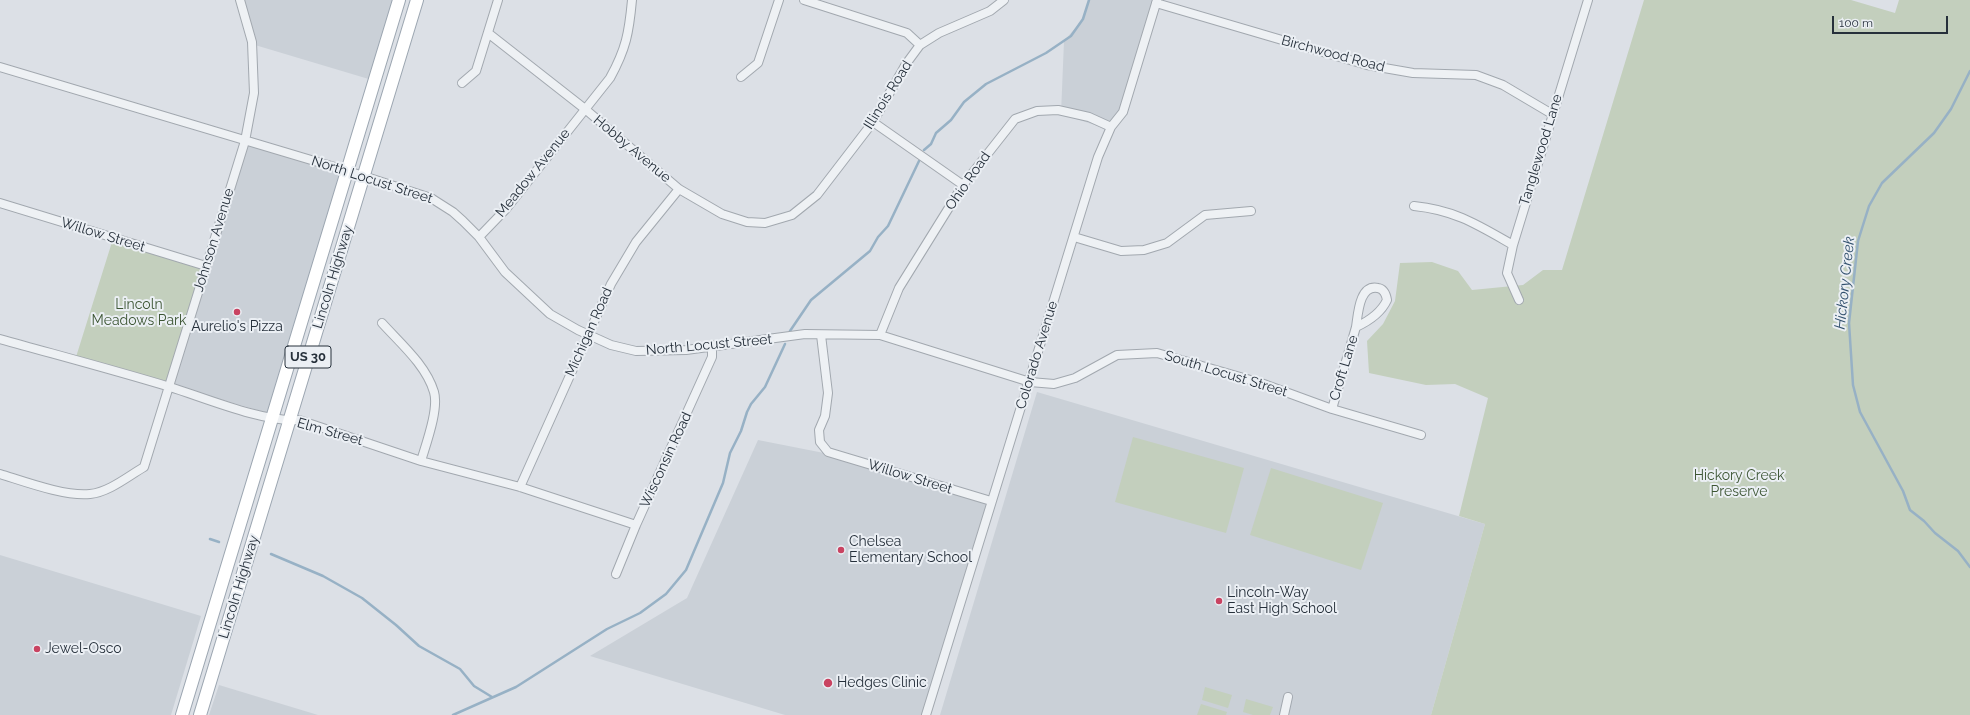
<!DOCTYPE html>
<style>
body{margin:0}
#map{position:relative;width:1970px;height:715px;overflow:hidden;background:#dce0e6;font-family:Raleway,sans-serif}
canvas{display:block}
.scale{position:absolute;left:1832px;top:16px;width:116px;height:18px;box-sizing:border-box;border:2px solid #26303b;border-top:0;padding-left:5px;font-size:12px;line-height:14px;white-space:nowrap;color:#26303b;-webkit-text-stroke:3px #ebeff4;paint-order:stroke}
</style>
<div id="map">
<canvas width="1970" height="715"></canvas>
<div class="scale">100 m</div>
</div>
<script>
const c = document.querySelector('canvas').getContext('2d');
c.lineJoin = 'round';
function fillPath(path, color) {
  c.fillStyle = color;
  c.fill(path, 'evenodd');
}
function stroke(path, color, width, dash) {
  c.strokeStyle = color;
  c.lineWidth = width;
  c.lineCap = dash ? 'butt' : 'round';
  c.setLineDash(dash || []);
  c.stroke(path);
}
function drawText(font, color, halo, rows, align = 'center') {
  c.font = font + ' Raleway,sans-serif';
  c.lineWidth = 4;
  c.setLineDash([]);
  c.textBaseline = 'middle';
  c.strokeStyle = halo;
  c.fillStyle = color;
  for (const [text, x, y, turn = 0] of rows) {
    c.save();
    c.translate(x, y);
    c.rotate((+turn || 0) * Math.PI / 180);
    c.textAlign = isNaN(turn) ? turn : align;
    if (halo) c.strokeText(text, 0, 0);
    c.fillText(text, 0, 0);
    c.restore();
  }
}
fillPath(new Path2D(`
 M241 0H396L372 80 255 45Z
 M1089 0H1154L1121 111 1107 129 1061 114 1064 41 1083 19Z
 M246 143 344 173 271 414 172 385Z
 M1037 392 1485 524 1431 715H940Z
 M758 440 824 453 989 503 923 715H785L590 656 687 598Z
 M0 555 201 616 171 715H0Z
 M219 685 318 715H209Z`), '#cad0d7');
fillPath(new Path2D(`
 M1644 0H1851L1895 13 1899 0H1970V715H1431L1485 524 1459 516 1488 398 1455 384 1426 385 1369 373 1367 341 1383 324 1395 301 1400 263 1432 262 1458 271 1472 290 1523 285 1543 270H1562Z
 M112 242 202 269 167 384 76 357Z
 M1133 437 1244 468 1226 533 1115 502Z
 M1271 468 1383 503 1361 570 1250 535Z
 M1205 687 1232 695 1228 708 1202 700Z
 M1246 699 1273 707 1270 715H1253L1243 712Z
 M1201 704 1227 712 1226 715H1197Z`), '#c3cfbd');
stroke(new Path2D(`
 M1970 71 1951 109 1934 133 1882 183 1869 206 1858 241 1849 323 1853 385 1860 412 1903 491 1910 510 1924 521 1935 533 1958 551 1970 567
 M924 150 931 144 936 133 951 120 964 102 986 84 1046 53 1071 36 1083 19 1089 0
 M790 331 811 300 870 251 878 237 888 226 919 161
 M210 539 219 542
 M271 554 323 576 362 598 396 625 419 646 460 669 474 686 492 697
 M453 715 516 687 607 629 640 613 666 594 686 570 723 483 730 453 741 431 747 412 751 404 765 387 785 344`), '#97b1c5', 2.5);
const street = new Path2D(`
 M804 0 907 33 920 45
 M1156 3 1367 65 1413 73 1476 75 1503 85 1552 114
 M488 33 585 109 679 189 722 214 747 222 765 223 792 215 817 195 873 122 906 64 920 45 939 33 990 11 1004 0
 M0 67 348 171 431 198 453 212 463 221 479 237 505 272 550 314 578 330 611 345 636 351 686 350 805 334 880 335 1030 382 1054 384 1075 378 1117 355 1157 353 1261 383 1332 409 1421 435
 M741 77 758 63 779 0
 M462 83 476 71 498 0
 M873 122 963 185
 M0 203 206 266
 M1414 206C1455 210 1478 225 1513 245
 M479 237 506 209 610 78C626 49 629 33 632 0
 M1074 237 1121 251 1144 250 1167 243 1205 215 1251 211
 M1519 300 1507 273 1513 245 1588 0
 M382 323C400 343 426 365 434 392 439 409 426 444 421 461
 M821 335 828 393 825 416 819 430 820 442 828 452 991 501
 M880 335 899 288 963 185 1015 119 1037 111 1058 110 1089 117 1111 127
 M0 339C57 355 114 370 170 387 205 398 265 423 299 420L421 461 520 487 636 525
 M1332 409 1356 327C1369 321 1381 313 1387 300 1386 294 1384 289 1378 288 1359 284 1358 315 1356 327
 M0 474C23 481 66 497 90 494 109 492 127 477 144 467L245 141 254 93 252 42 240 0
 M520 487 611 284 636 242 679 189
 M616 574 636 525 712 357V345
 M926 715 1098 157 1111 127 1123 112 1157 0
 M1284 715 1288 697`);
const primary = new Path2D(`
 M182 715 399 0
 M200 715 417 0`);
stroke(street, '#a2a8af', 10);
stroke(primary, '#9ca6b1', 14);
stroke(street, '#eef1f4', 8);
stroke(primary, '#fff', 12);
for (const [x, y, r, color] of [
 [237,312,4,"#c94361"],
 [841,550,4,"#c94361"],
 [1219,601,4,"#c94361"],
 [37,649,4,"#c94361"],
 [828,683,5,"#c94361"]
]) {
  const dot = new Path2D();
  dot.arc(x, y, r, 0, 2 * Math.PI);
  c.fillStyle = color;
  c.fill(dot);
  stroke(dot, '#ebeff4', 1.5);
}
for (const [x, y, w] of [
 [308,357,46]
]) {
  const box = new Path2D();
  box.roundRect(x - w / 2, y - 11, w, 22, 3);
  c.fillStyle = '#ebeff4';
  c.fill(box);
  stroke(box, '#26303b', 1);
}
drawText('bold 13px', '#26303b', null, [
 ["US 30",308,357]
]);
drawText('14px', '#26303b', '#ebeff4', [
 ["Birchwood Road",1333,54,15],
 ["Illinois Road",888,95,-58],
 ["Hobby Avenue",632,149,40],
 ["Tanglewood Lane",1541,150,-73],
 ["Meadow Avenue",533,173,-51],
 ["North Locust Street",372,180,18],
 ["Ohio Road",968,181,-55],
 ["Willow Street",103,235,17],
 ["Johnson Avenue",214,240,-73],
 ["Lincoln Highway",333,277,-73],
 ["Michigan Road",589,332,-66],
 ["North Locust Street",709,345,-5],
 ["Colorado Avenue",1037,355,-73],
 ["Croft Lane",1344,368,-73],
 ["South Locust Street",1226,374,17],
 ["Elm Street",330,432,16],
 ["Wisconsin Road",666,460,-65],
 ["Willow Street",910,477,17],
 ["Lincoln Highway",239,587,-73]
]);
drawText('14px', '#3d5634', '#ebeff4', [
 ["Lincoln",139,305],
 ["Meadows Park",139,321],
 ["Hickory Creek",1739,476],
 ["Preserve",1739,492]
]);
drawText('14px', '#26303b', '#ebeff4', [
 ["Aurelio's Pizza",237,327,"center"],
 ["Chelsea",849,542],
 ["Elementary School",849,558],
 ["Lincoln-Way",1227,593],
 ["East High School",1227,609],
 ["Jewel-Osco",45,649],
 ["Hedges Clinic",837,683]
], 'left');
drawText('italic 15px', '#32516e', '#ebeff4', [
 ["Hickory Creek",1845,283,-84]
]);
</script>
